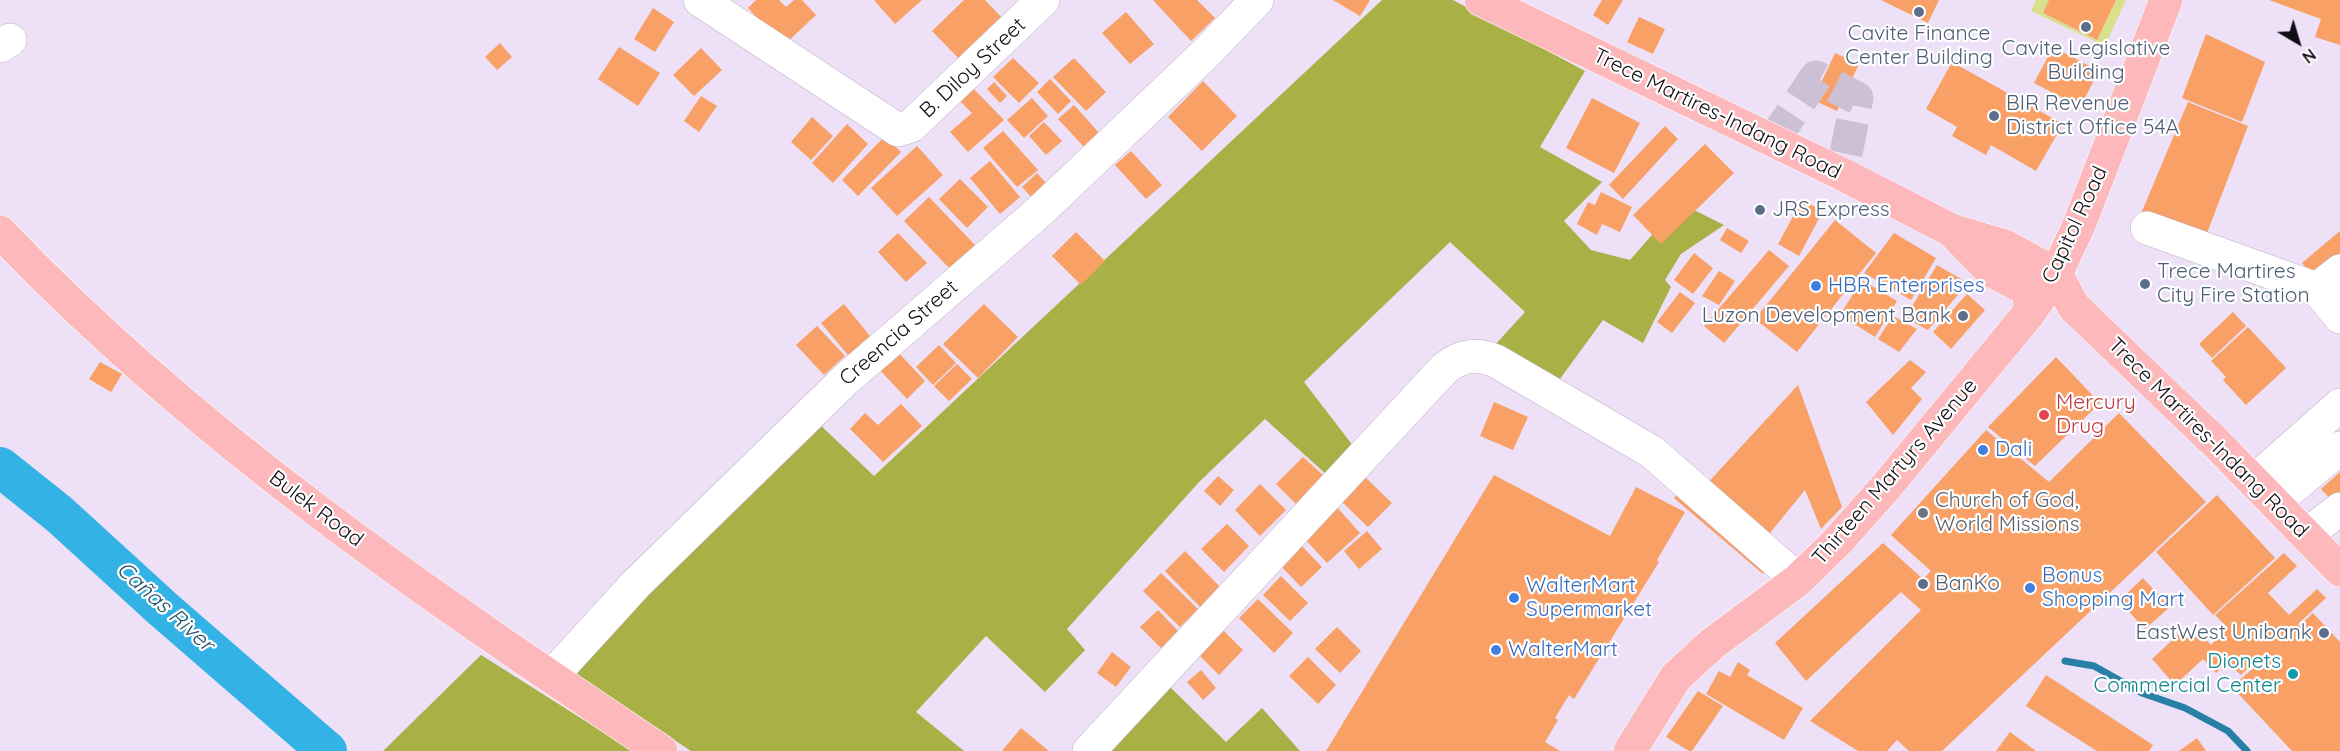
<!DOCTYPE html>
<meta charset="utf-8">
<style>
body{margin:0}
#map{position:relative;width:2340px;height:751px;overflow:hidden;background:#ede0f7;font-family:Quicksand,sans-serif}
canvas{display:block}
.north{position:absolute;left:2268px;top:12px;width:60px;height:60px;-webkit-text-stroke:4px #fff;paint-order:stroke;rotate:142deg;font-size:16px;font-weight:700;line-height:24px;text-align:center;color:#110d14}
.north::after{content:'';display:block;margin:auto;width:21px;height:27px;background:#110d14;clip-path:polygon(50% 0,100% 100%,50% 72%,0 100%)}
</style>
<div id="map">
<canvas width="2340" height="751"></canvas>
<div class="north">N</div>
</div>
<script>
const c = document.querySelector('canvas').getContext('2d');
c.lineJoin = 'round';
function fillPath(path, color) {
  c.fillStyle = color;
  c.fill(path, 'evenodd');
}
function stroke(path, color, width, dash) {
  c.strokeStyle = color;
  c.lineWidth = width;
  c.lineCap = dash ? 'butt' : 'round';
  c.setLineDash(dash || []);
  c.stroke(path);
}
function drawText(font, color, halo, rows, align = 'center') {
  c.font = font + ' Quicksand,sans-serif';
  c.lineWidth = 4.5;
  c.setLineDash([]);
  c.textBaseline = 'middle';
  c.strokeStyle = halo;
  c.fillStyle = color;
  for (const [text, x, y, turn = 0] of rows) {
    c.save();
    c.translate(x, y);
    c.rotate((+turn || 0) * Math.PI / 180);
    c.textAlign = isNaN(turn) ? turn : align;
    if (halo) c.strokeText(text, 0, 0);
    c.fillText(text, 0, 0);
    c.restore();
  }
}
fillPath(new Path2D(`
 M2036 0H2049L2043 13 2096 40 2116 0H2126L2105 46 2031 11Z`), '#d8e08b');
fillPath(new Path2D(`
 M1382 0H1453L1585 71 1540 147 1602 182 1564 221 1591 250 1630 260 1680 203 1724 225 1681 254 1665 280 1671 287 1643 343 1603 320 1557 383 1494 346 1525 312 1450 242 1304 382 1354 447 1327 475 1265 419 1200 481 1067 629 1085 650 1045 692 986 636 916 712 964 751H691L574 674 664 574 818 423 874 476Z
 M481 655 633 751H383Z
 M1168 685 1226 742 1262 708 1300 751H1104Z`), '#a8b046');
stroke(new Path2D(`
 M2065 661 2094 666 2142 693 2185 708 2228 731 2247 751`), '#2880a6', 7);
stroke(new Path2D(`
 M0 467 59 514 163 609 327 751`), '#32b2e5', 40);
fillPath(new Path2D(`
 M756 0H779L786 7 794 0H802L816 15 783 46 748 8Z
 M874 0H922L895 24Z
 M964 0H985L1006 22 963 63 932 31Z
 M1153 0H1197L1215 18 1191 41Z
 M1333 0H1370L1360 16Z
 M1602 0H1623L1608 25 1593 15Z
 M1881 0H1939L1928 23Z
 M2049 0H2116L2097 40 2043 13Z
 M2269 0H2340V45L2315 37 2321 19Z
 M653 8 674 22 655 52 634 39Z
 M1126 12 1154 44 1130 64 1102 33Z
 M1639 17 1665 29 1653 54 1627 42Z
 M2206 34 2265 62 2242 122 2182 98Z
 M500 43 512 57 497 70 485 57Z
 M619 47 660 73 638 106 598 79Z
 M2053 47 2099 71 2080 107 2034 83Z
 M701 48 722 70 694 96 673 75Z
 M1835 53 1859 64 1837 111 1813 100Z
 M1013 58 1039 83 1019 103 993 77Z
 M1074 58 1106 92 1086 111 1053 77Z
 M1952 62 2063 124 2036 171 1991 145 1986 155 1952 136 1957 127 1926 109Z
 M1050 79 1071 101 1058 114 1037 92Z
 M1203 81 1237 116 1202 151 1168 117Z
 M994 82 1007 96 1000 103 987 89Z
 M970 85 1004 120 968 152 950 132 972 113 957 98Z
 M701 96 717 106 699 132 684 121Z
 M1032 98 1048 116 1024 138 1007 120Z
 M1592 98 1640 123 1614 173 1566 148Z
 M2188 102 2248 126 2204 241 2140 216Z
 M1074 105 1100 134 1085 148 1058 119Z
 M812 117 833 136 811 160 791 142Z
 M1044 122 1062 141 1046 155 1029 136Z
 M847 124 868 144 833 183 812 163Z
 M1665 126 1678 139 1623 199 1609 185Z
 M1003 131 1038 170 1017 187 983 148Z
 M885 136 901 152 858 196 842 180Z
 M1705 144 1734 173 1661 244 1633 215Z
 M917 146 943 175 897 216 871 188Z
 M1131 151 1162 185 1146 199 1115 165Z
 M990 161 1020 197 1000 214 970 178Z
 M1037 173 1048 185 1033 199 1022 187Z
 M960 179 988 207 967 228 939 199Z
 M1601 192 1632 207 1620 232 1602 224 1597 235 1577 224 1588 202 1595 205Z
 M929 197 975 245 950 269 904 221Z
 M1802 200 1823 211 1799 256 1778 244Z
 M1835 220 1876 253 1797 352 1755 319Z
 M1727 228 1749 241 1741 253 1720 240Z
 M2340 231V253L2313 276 2302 263Z
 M1076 232 1105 261 1081 285 1052 256Z
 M898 233 927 263 906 282 878 252Z
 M1894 233 1936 258 1911 300 1864 273Z
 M1769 250 1789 266 1724 343 1704 326Z
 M1694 253 1713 268 1693 294 1674 280Z
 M1937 265 1968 283 1928 330 1905 318Z
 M1719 271 1735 281 1719 305 1702 296Z
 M1862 280 1897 301 1875 337 1840 315Z
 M1680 292 1695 303 1672 333 1657 322Z
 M1967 294 1985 310 1951 349 1933 332Z
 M844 304 870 336 848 355 821 323Z
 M984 304 1018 337 978 378 943 344Z
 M2233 312 2246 326 2212 358 2199 344Z
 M1893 316 1917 329 1899 352 1878 339Z
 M817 326 845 356 824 375 796 345Z
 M2248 327 2286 368 2246 405 2223 380 2226 377 2211 361Z
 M939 345 956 363 933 385 916 367Z
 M894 348 925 381 907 399 876 366Z
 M2056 357 2100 403 2035 466 1988 427Z
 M1910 360 1926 372 1911 388 1922 399 1893 435 1866 402Z
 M100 362 122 374 111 392 89 379Z
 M957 364 972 379 949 401 934 386Z
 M1798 385 1842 507 1821 529 1805 490 1765 539 1703 488Z
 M1494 402 1528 417 1513 450 1480 436Z
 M901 404 922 426 883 462 850 429 865 413 878 425Z
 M2119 413 2206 502 1942 751H1909L1897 740 1887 751H1858L1810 721 1921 610 1901 592 1806 681 1775 643 1883 543 1923 579 1931 571 1891 535 1986 430 2049 482Z
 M1303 457 1325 477 1297 505 1276 484Z
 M2340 472V501L2336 505 2321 489Z
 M1494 475 1610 536 1636 487 1685 512 1657 560 1659 562 1574 699 1569 695 1555 718 1558 720 1545 742 1560 751H1326Z
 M1218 476 1234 490 1220 506 1204 491Z
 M1364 476 1392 503 1368 527 1340 500Z
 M1260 484 1286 510 1260 536 1235 510Z
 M1685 486 1774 561 1763 574 1674 498Z
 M2217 495 2275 558 2213 615 2156 552Z
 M1335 505 1360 533 1327 563 1302 536Z
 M1227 524 1249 546 1224 572 1201 549Z
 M1367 531 1382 549 1359 569 1344 551Z
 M1298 542 1322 567 1301 587 1277 562Z
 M1185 551 1222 589 1202 609 1165 571Z
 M2284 553 2297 566 2268 593 2289 615 2317 589 2326 598 2298 624 2299 626 2313 613 2340 642V751H2292L2232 687 2261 661 2258 658 2241 675 2227 662 2216 673 2203 659 2175 685 2152 659 2181 632 2186 638 2202 636 2211 645 2228 628 2215 615Z
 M1161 573 1198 609 1180 627 1143 591Z
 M1281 576 1308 603 1290 621 1263 595Z
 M2143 578 2170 607 2145 629 2119 601Z
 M1258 599 1293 633 1274 653 1239 618Z
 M1158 610 1178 631 1161 648 1140 627Z
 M1218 625 1243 650 1219 675 1194 650Z
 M1337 627 1361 651 1340 673 1315 649Z
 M1112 652 1131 667 1116 687 1097 673Z
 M1308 657 1336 685 1318 704 1289 676Z
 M1738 662 1750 670 1747 675 1803 708 1784 740 1706 694 1719 671 1730 677Z
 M1201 670 1216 688 1203 700 1187 682Z
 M2046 675 2153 745 2149 751H2097L2026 706Z
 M1698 691 1723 706 1692 751H1689L1666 737Z
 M1021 728 1049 751H1002Z
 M2010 732 2036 751H1996Z
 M2197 738 2206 751H2179Z`), '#f8a065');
stroke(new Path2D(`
 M1773 141 1816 77 1857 98 1842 174`), '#ccc0d5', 33, [33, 16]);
const minor = new Path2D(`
 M700 0 898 130 911 126 1043 0
 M0 46 10 40
 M2147 228 2317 289 2340 271
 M2317 289 2340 317
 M2254 481 2340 405
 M2275 502 2340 448
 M2306 535 2340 509
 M551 677 636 584 845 380 1040 211 1205 54 1257 0
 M1089 751 1445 368C1462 355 1476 353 1496 361L1652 452 1798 580`);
const major = new Path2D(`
 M1481 0 1842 174 1951 230 2005 246 2056 274 2074 307 2217 444 2340 570
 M1952 231 1990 270 2023 287 2029 295 2030 312
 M0 232C194 436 428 595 661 751
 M1630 751 1676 677 1712 644 1798 580 1837 542 1885 488 2030 312 2056 274 2079 225 2166 0`);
stroke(minor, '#bdb1c7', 34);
stroke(major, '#fff', 34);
stroke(minor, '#fff', 33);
stroke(major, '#fcb8ba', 33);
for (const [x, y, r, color] of [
 [1919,12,6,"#5c6f8a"],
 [2086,27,6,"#5c6f8a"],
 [1994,116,6,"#5c6f8a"],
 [1760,210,6,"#5c6f8a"],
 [2145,284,6,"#5c6f8a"],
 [1816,286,6,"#3f7fe0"],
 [1963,316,6,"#5c6f8a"],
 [2044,415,6,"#e0444e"],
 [1983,450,6,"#3f7fe0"],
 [1923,513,6,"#6b7280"],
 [1923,584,6,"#5c6f8a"],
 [2030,588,6,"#3f7fe0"],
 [1514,598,6,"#3f7fe0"],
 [2324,633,6,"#5c6f8a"],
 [1496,650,6,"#3f7fe0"],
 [2293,674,6,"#0f9aa8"]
]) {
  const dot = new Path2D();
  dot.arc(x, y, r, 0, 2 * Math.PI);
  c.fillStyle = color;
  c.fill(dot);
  stroke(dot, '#fff', 2);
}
drawText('21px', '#4e5e75', '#fff', [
 ["Cavite Finance",1919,34,"center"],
 ["Center Building",1919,58,"center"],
 ["Cavite Legislative",2086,49,"center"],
 ["Building",2086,73,"center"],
 ["BIR Revenue",2006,104],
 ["District Office 54A",2006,128],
 ["JRS Express",1772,210],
 ["Trece Martires",2157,272],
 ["City Fire Station",2157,296],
 ["Luzon Development Bank",1951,316,"right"],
 ["BanKo",1935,584],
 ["EastWest Unibank",2312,633,"right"]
], 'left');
drawText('21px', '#110d14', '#fff', [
 ["B. Diloy Street",973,68,-43],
 ["Trece Martires-Indang Road",1717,114,26],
 ["Capitol Road",2075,225,-65],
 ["Creencia Street",899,333,-41],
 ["Trece Martires-Indang Road",2208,438,45],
 ["Thirteen Martyrs Avenue",1895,472,-49],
 ["Bulek Road",316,509,37]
]);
drawText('21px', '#366cbe', '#fff', [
 ["HBR Enterprises",1828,286],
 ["Dali",1995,450],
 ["Bonus",2042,576],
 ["Shopping Mart",2042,600],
 ["WalterMart",1526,586],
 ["Supermarket",1526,610],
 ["WalterMart",1508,650]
], 'left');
drawText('21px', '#be3a42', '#fff', [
 ["Mercury",2056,403],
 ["Drug",2056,427]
], 'left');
drawText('21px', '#5b616d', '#fff', [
 ["Church of God,",1935,501],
 ["World Missions",1935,525]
], 'left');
drawText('21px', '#0d838f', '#fff', [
 ["Dionets",2281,662],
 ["Commercial Center",2281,686]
], 'right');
drawText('italic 22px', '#225369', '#fff', [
 ["Cañas River",165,607,42]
]);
</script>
